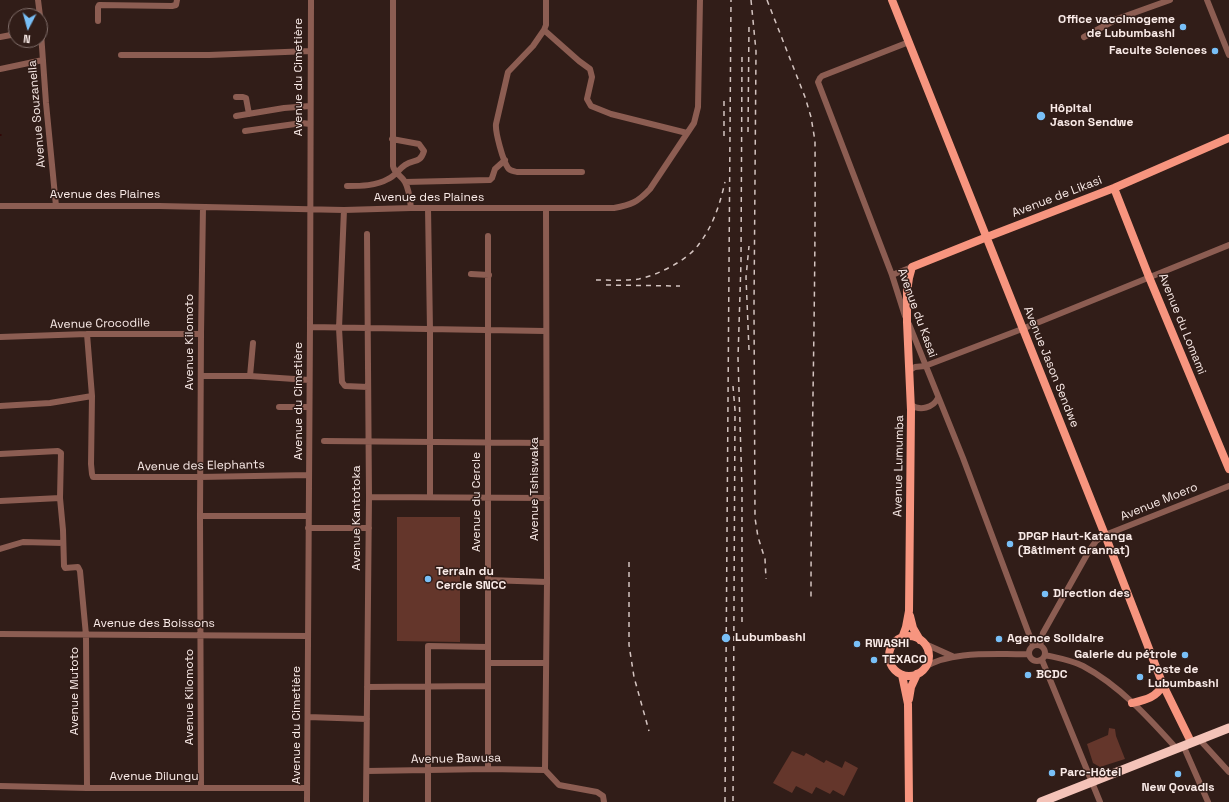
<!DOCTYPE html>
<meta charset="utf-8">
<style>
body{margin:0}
#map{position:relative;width:1229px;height:802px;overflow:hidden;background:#311d18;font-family:"Space Grotesk",sans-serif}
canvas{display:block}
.north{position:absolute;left:8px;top:8px;width:40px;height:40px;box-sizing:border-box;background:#311d18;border:1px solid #816f6b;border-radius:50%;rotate:186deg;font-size:11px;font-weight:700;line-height:16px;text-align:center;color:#f9eae7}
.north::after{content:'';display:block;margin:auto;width:14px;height:18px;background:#78bff7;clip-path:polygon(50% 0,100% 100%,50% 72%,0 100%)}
</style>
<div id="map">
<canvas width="1229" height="802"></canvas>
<div class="north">N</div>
</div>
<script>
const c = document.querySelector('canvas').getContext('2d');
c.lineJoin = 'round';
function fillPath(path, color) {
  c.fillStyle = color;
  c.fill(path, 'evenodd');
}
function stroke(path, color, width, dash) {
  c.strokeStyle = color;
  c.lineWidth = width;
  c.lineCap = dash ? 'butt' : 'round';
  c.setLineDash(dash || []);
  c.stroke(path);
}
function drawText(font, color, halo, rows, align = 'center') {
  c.font = font + ' "Space Grotesk",sans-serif';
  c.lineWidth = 3;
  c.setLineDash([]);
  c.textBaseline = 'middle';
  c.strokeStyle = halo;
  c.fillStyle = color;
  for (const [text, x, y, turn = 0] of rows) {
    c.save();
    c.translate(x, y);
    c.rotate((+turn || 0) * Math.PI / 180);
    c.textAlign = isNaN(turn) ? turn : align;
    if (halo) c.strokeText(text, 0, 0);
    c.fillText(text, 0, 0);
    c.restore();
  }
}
fillPath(new Path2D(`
 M397 517H460V642L397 641Z
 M1109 728 1115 729 1116 736 1125 759 1100 767 1093 763 1087 744 1108 735Z
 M792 751 804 756 806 753 824 763 826 760 842 768 845 761 858 768 844 796 833 790 830 794 816 787 812 794 796 786 792 793 773 783Z`), '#64362b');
stroke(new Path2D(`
 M0 135H1`), '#310000', 1.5);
stroke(new Path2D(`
 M38 0 40 16
 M393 0V166C394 173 401 175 405 182 409 189 410 199 411 208
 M546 0V25L544 30 533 46 508 72 496 124C495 132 503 161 508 168 510 171 514 171 517 172H582
 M1207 0 1229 55
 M40 19 46 103 56 206
 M98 21V7L99 5 172 6 176 5 177 0
 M544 30 579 61 590 69 592 77 587 99 591 106 611 114 687 133
 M0 37 16 34
 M1084 37 1117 19 1170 0
 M121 55H209L310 51
 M0 69 43 60
 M236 97H243L246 98 249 114
 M236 116 284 108 310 106
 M245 131 302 123 310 124
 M405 182 490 180 492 178 495 169 505 160
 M347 186C361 186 376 186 388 179 395 176 399 169 405 165 414 159 420 164 424 151L419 144 392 139
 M0 206H159L344 210 411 208H614C631 205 638 202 650 189L694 123 698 107 700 0
 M203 207 201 334 200 516H308
 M428 208 430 330V497
 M344 210 339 328 342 382 345 386 368 387
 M471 274 489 275
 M892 275 912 267
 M905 316 892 275 818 82 820 78 822 76 909 42
 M909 324 963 458 1033 645
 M310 327 545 331
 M87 334 92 396 91 464 92 474 93 477H200L309 475
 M0 337 87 334H201
 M910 370 915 367 925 366 1022 329 1229 245
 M201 376H250L309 380
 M250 376 253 343
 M911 405C920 411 933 408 938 398
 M0 406 50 403 92 396
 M279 407H309
 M324 441 546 443
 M0 454 58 451 61 453 60 498 63 530 64 566 65 568 78 567 80 571 86 635 87 788
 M369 497 547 498
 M0 501 60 498
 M200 516 201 788
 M308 528H369
 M0 549 23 542 63 543
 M488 580 547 582
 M0 634 308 636
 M923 643 952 656
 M1029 653a8 8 0 1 1 16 0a8 8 0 1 1-16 0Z
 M1040 645 1043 633 1089 551 1096 541 1105 535 1229 486
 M1045 655C1058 658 1071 660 1083 666 1119 685 1149 718 1176 748
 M1042 660 1100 802
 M488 663H546
 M925 667C952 650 997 655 1028 654
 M367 687 488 686
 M308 717 367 719
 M1199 739 1229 772
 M1183 745 1208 802
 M488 769V236
 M545 770 547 582 546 208
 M545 770 559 785 597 792 603 796 604 802
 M367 771 488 769 545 770
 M0 786 87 788H307
 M307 802 310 327 311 0
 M366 802 369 497 367 234
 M428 802V646L488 647`), '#8c5d52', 6);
stroke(new Path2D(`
 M892 0 1105 535 1163 685 1191 742
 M1114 188 1149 277 1229 469
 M910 616 913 628 920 640
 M889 656a20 20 0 1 1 40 0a20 20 0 1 1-40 0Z
 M902 638 906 627 909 611 911 410 907 322V292L909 278 912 267 987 237 1114 188 1229 138
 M902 675 908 704 909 802
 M909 699 911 687 917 674
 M1132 703C1145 700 1156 698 1163 685`), '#f7957f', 8);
stroke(new Path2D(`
 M1041 802 1229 728`), '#f4c3b8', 9);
stroke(new Path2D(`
 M751 0 756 51 754 307 755 518 758 537 765 559 766 579
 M767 0 805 97 811 117 815 141C816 294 811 446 811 599
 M724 101V138
 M748 132 749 24
 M596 280C610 280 625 281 639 279 658 275 688 260 699 244 713 226 720 204 725 182
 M606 285 680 286
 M749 350 746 277 749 246
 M733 386 735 410 733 802
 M629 562V645L634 677 649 731
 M742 622V488L738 358 741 262 742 57
 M725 802 731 0`), '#d4c4c0', 1.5, [5, 5]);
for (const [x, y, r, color] of [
 [1183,27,4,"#78bff7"],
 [1215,51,4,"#78bff7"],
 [1041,116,5,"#78bff7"],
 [1010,544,4,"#78bff7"],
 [428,579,4,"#78bff7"],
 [1045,594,4,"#78bff7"],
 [726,638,5,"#78bff7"],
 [999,639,4,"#78bff7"],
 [857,644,4,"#78bff7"],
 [1185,655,4,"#78bff7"],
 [874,660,4,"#78bff7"],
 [1028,675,4,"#78bff7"],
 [1140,677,4,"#78bff7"],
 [1052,773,4,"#78bff7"],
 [1178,774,4,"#78bff7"]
]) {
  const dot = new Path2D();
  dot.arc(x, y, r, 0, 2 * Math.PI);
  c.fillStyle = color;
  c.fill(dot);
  stroke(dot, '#311d18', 1.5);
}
drawText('bold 12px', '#f9eae7', '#311d18', [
 ["Office vaccimogeme",1175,20,"right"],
 ["de Lubumbashi",1175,34,"right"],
 ["Faculte Sciences",1207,51,"right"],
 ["Hôpital",1050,109],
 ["Jason Sendwe",1050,123],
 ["DPGP Haut-Katanga",1018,537],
 ["(Bâtiment Grannat)",1018,551],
 ["Terrain du",436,572],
 ["Cercle SNCC",436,586],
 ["Direction des",1053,594],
 ["Lubumbashi",735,638],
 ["Agence Solidaire",1007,639],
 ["RWASHI",865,644],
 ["Galerie du pétrole",1177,655,"right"],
 ["TEXACO",882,660],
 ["Poste de",1148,670],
 ["Lubumbashi",1148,684],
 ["BCDC",1036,675],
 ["Parc-Hôtel",1060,773],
 ["New Qovadis",1178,788,"center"]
], 'left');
drawText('12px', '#f9eae7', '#311d18', [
 ["Avenue du Cimetière",299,77,-90],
 ["Avenue Souzanella",37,114,-95],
 ["Avenue des Plaines",105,195],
 ["Avenue de Likasi",1057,197,-21],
 ["Avenue des Plaines",429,198],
 ["Avenue du Kasai",917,313,70],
 ["Avenue Crocodile",100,324,-1],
 ["Avenue du Lomami",1182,324,68],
 ["Avenue Kilomoto",190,342,-90],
 ["Avenue Jason Sendwe",1051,367,68],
 ["Avenue du Cimetière",299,401,-90],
 ["Avenue des Elephants",201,466,-1],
 ["Avenue Lumumba",899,466,-89],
 ["Avenue Tshiswaka",535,489,-90],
 ["Avenue du Cercle",477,502,-90],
 ["Avenue Moero",1159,502,-22],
 ["Avenue Kantotoka",357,518,-90],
 ["Avenue des Boissons",154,624],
 ["Avenue Mutoto",75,691,-90],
 ["Avenue Kilomoto",190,697,-90],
 ["Avenue du Cimetière",297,725,-90],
 ["Avenue Bawusa",456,759,-1],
 ["Avenue Dilungu",154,777]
]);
</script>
